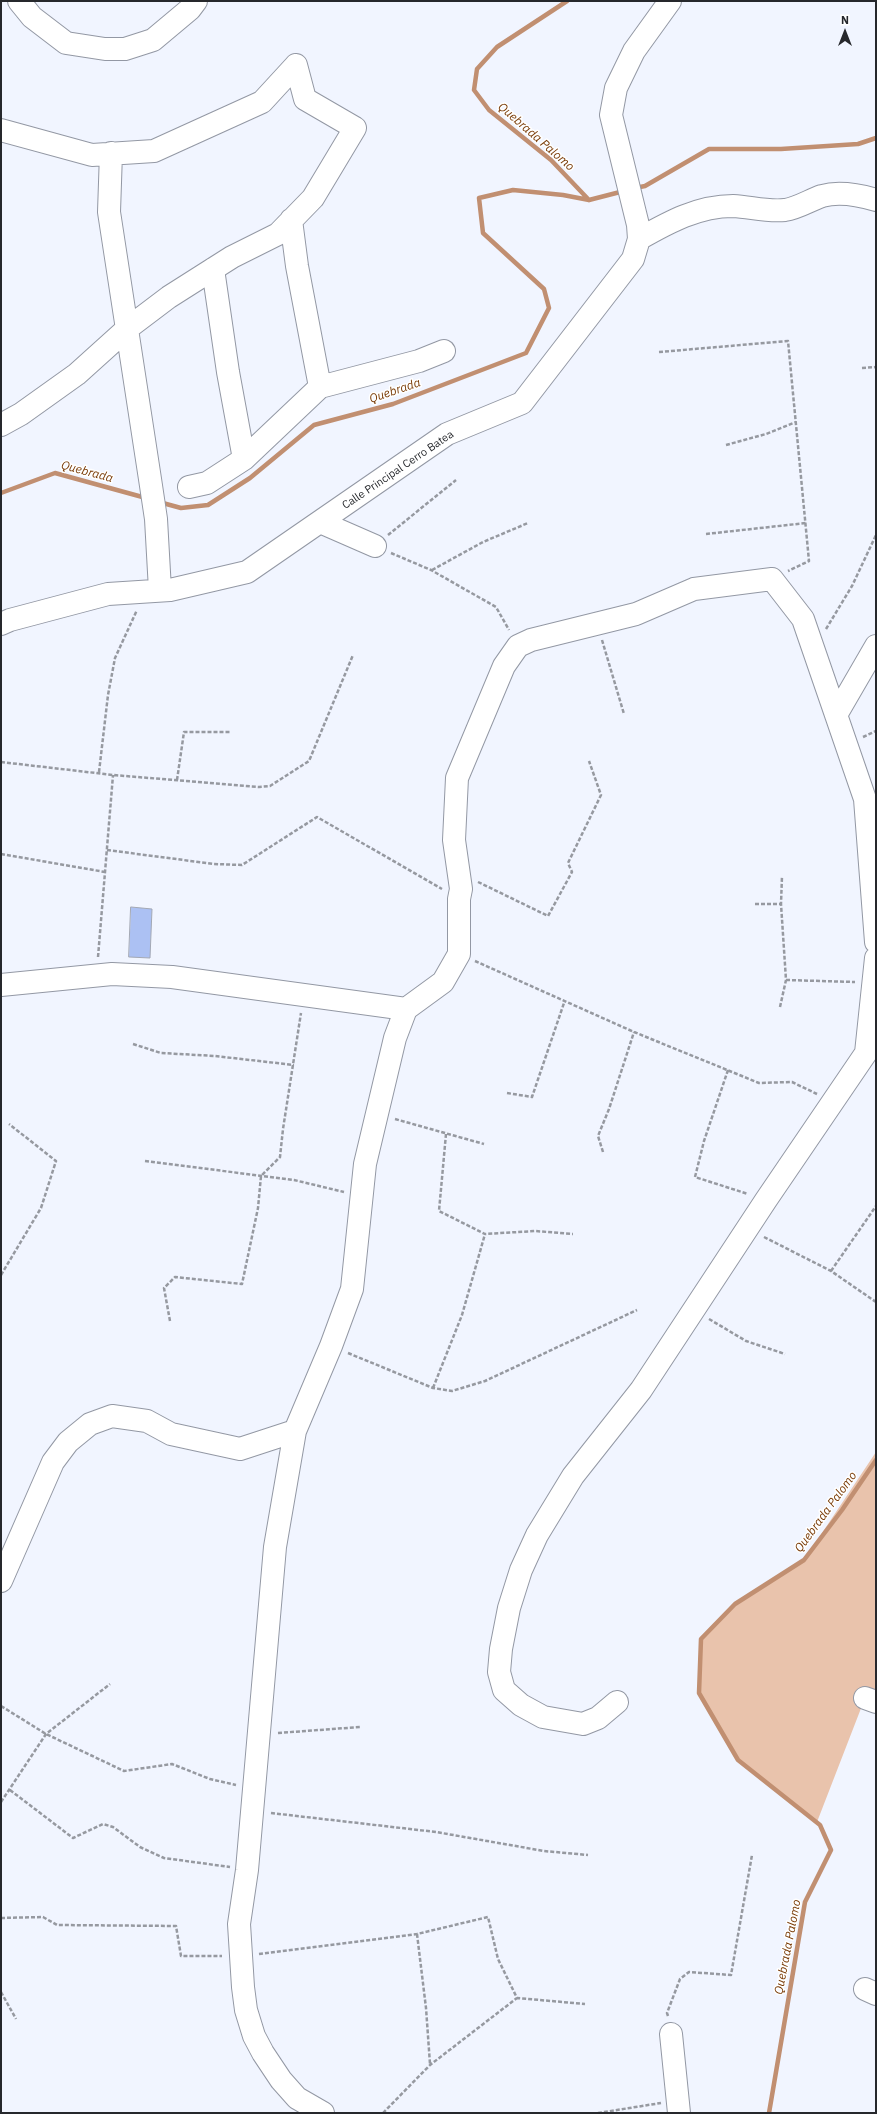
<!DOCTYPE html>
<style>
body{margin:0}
#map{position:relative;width:877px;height:2114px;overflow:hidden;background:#f1f5ff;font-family:"IBM Plex Sans",sans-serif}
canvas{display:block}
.frame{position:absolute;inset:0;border:2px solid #26282c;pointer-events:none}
.north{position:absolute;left:825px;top:12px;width:40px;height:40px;-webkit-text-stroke:3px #fff;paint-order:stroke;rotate:0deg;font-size:11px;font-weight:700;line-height:16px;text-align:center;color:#26282c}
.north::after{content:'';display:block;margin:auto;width:14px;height:18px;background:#26282c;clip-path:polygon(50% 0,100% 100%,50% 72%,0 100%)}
</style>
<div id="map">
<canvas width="877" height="2114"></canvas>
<div class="frame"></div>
<div class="north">N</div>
</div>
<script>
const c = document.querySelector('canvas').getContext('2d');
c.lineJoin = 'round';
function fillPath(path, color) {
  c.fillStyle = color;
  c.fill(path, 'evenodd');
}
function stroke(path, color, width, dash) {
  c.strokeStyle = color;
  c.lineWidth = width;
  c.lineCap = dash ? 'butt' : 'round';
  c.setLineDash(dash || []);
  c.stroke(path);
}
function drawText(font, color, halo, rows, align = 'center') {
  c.font = font + ' "IBM Plex Sans",sans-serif';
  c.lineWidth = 3;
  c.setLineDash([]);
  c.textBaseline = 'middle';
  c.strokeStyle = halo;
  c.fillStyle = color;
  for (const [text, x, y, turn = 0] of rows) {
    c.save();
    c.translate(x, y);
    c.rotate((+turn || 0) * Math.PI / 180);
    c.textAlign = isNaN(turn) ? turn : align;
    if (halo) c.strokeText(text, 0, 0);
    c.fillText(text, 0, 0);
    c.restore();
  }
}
fillPath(new Path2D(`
 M876 1452V1702L865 1698 817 1822 738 1760 699 1693 701 1639 735 1604 804 1560Z`), '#e9c3ac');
stroke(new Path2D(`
 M567 1 497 47 477 69 474 90 489 110 551 160 589 200
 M635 188 645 186 709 149H781L858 144 876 138
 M1 493 55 473 146 498
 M159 502 181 508 208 505 250 478 314 425 393 404 526 353 549 308 544 289 483 233 479 198 513 190 563 195 589 200 624 191
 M769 2113 805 1902 831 1850 820 1825 738 1760 699 1693 701 1639 735 1604 804 1560 842 1510 876 1460`), '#c18f71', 4.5);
const building = new Path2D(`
 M131 907 152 909 150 958 129 957Z`);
fillPath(building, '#acc1f3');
stroke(building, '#a3a8b4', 1);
const minor = new Path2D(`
 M19 1 32 17 66 43 105 49H125L153 40 190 9 196 1
 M1 130 92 155 154 151 262 102 296 65
 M111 153 109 212 150 479 156 519 160 590
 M291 220 297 266 320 387
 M639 239C669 222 698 206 733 206 751 207 767 212 785 210 798 208 810 200 822 196 840 191 859 195 876 200
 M213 269 228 372 244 459
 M1 425 21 414 77 374 128 328 169 297 232 257 278 234 313 198 355 128 305 99 296 65
 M189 487 207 483 244 459 320 387 419 361 444 351
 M320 522 375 546
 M1 624 10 620 108 594 170 590 247 572 447 434 522 403 633 259 639 239 638 225 611 115 616 88 634 51 670 1
 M836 715 876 646
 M1 985 112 974 172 977 406 1009
 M1 1581 53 1462 68 1442 90 1424 112 1416 147 1421 171 1434 240 1449 295 1431
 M865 1698 876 1702
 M617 1702 598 1718 583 1724 543 1717 521 1705 504 1690 499 1672 501 1649 509 1608 521 1570 537 1535 573 1476 641 1390 766 1200 866 1053 876 958
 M865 1989 876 1994
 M671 2034 679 2113
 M323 2113 297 2098 281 2080 263 2053 254 2036 246 2010 243 1987 239 1924 247 1870 275 1547 295 1431 331 1346 352 1289 365 1164 395 1038 406 1009 443 982 459 954V899L461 889 454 840 457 778 504 666 518 646 531 640 636 614 694 589 772 579 803 619 865 799 876 942`);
stroke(minor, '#9398a4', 24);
stroke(new Path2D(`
 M659 352 788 341 809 561 788 571
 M862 368 876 367
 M726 445 766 434 796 422
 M706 534 806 523
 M388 535 456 480
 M391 553 431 570 496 607 509 630
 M432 570 483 542 528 523
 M826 629 852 586 876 535
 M602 640 624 714
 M863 737 876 731
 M1 762 113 775 259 787 270 786 309 761 353 655
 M99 772 108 695 115 658 137 610
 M177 780 184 732H231
 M107 850 214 864 242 865 317 817 442 889
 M1 854 105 872
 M478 882 548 916 572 872 568 863 601 795 589 761
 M755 904H781
 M98 957 113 775
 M475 961 634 1032 759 1083 792 1082 817 1094
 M786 980 855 982
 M780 1007 786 980 781 904 782 876
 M133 1044 161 1053 215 1056 294 1065
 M728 1070 704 1141 695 1177 748 1194
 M507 1093 532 1097 565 1000
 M395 1119 484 1144
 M446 1134 439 1211 485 1234 535 1231 573 1234
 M603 1152 598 1136 609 1109 634 1032
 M145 1161 294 1180 344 1192
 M764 1237 831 1271 876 1302
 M831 1271 876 1206
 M1 1275 41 1208 56 1161 9 1124
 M709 1319 746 1341 785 1354
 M170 1321 164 1288 175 1277 242 1284 258 1208 261 1176 280 1157 283 1129 301 1013
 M348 1353 433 1388 452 1391 485 1381 637 1310
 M433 1388 462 1315 485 1234
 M1 1706 46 1734 124 1771 172 1764 210 1779 236 1785
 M278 1733 360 1727
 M10 1790 73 1838 103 1824 113 1827 140 1847 164 1858 230 1867
 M1 1802 46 1734 110 1684
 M271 1813 436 1832 544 1851 588 1855
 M1 1918 43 1917 57 1925 176 1926 181 1956H222
 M417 1934 426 2008 430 2064
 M259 1954 417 1934 488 1917 498 1959 517 1998 585 2004
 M1 1992 16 2019
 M668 2016 667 2013 680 1979 689 1972 731 1975 752 1855
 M383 2113 430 2065 517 1998
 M598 2113 661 2103`), '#9699a0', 2.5, [4, 2]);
stroke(minor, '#fff', 22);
drawText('11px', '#26282c', '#fff', [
 ["Calle Principal Cerro Batea",398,470,-34]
]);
drawText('italic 12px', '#793b06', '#fff', [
 ["Quebrada Palomo",536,137,41],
 ["Quebrada",395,391,-19],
 ["Quebrada",87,472,15],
 ["Quebrada Palomo",826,1512,-54],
 ["Quebrada Palomo",788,1947,-79]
]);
</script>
